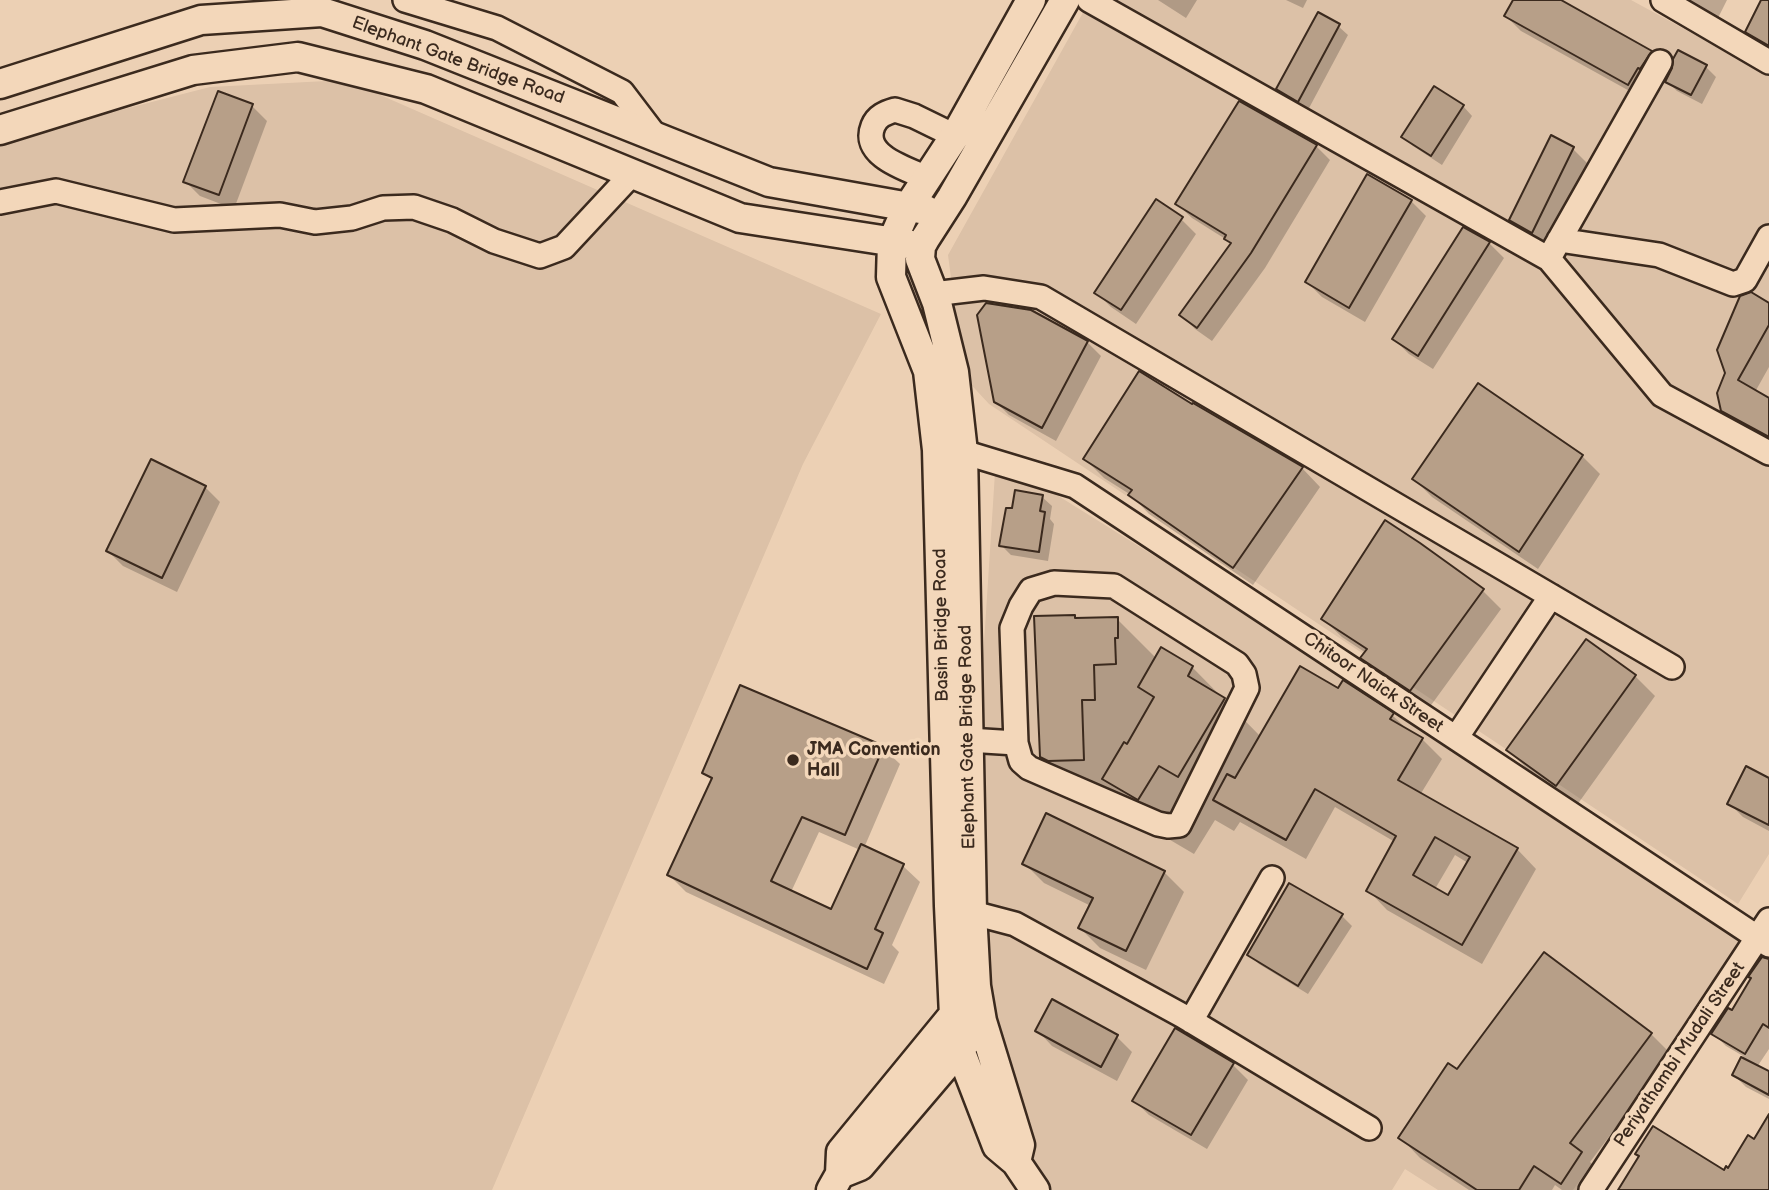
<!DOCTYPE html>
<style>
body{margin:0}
canvas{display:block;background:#ecd0b4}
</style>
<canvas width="1769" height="1190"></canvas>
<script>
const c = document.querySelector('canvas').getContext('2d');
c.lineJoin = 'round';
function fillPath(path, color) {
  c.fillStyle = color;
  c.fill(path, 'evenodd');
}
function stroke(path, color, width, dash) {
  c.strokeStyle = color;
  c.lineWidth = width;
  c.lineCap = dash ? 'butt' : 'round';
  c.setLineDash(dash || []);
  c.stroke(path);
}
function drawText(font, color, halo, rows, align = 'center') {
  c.font = font + ' "Balsamiq Sans",sans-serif';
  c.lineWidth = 7;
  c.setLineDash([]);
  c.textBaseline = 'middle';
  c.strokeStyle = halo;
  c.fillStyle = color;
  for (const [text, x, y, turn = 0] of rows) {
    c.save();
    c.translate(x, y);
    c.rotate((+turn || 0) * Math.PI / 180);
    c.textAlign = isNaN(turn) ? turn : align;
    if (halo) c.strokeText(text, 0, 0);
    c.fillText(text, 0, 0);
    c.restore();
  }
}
fillPath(new Path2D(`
 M1090 0H1631L1769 75V854L1738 904 989 404 964 377 948 255Z
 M346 80 881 314 803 464 492 1190H0V141L210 87Z
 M996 457 1217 595 1752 939 1573 1190H1438L1405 1169 1392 1190H1051L1015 1133 999 1059 984 900 981 690Z`), '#dcc1a7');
fillPath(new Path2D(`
 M1158 0H1197L1186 18Z
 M1286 0H1307L1303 8Z
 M1515 0H1557L1651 52 1666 67 1644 99 1521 31 1506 16Z
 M1688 0H1727L1718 18Z
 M1763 0H1769V49L1758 42 1747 31Z
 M1338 26 1348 35 1308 110 1288 99 1278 89Z
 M1706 67 1716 77 1702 104 1677 91 1667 81Z
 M219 93 252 106 267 121 234 209 200 196 185 181Z
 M1463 106 1472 116 1442 165 1413 146 1403 137Z
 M1316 146 1330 160 1265 268 1212 341 1195 329 1181 314 1232 245 1227 240 1192 218 1177 204Z
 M1573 149 1588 164 1547 247 1526 235 1511 220Z
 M1411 201 1426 216 1365 322 1322 297 1307 282Z
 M1181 219 1196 234 1136 324 1111 307 1096 292Z
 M1464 229 1489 243 1504 258 1433 369 1409 354 1394 339Z
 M1769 305V367L1755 392 1769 400V442L1738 426 1722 410 1727 373Z
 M1087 342 1101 356 1056 441 1009 415 995 401Z
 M1193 406 1302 468 1320 487 1253 585 1149 514 1131 495 1104 478 1085 459Z
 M1582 456 1600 474 1538 569 1432 497 1414 479Z
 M205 487 220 502 177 592 123 566 108 551Z
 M1042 497 1052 506 1050 519 1054 524 1048 561 1011 555 1001 545 1014 510Z
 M1419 544 1483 591 1501 609 1429 708 1381 676 1362 658 1366 653 1342 637 1323 619Z
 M1074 616 1078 620 1117 619 1157 659 1192 667 1261 737 1338 690 1392 715 1410 732 1422 739 1442 759 1420 795 1517 849 1536 869 1482 964 1387 910 1368 890 1395 842 1335 807 1306 859 1240 822 1234 831 1215 820 1194 854 1160 834 1140 815 1105 816 1098 813 1042 757ZM1455 855 1468 863 1449 897 1435 889Z
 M1635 676 1655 696 1577 805 1528 770 1508 750Z
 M883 748 900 764 864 848 903 866 920 882 892 945 899 952 884 984 686 892 669 875 713 781 704 773ZM819 832 860 850 832 911 791 892Z
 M1769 780V831L1743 817 1729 803Z
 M1024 863 1164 872 1184 892 1146 970 1100 948 1080 928 1091 906 1044 883Z
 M1290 885 1342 916 1352 926 1308 994 1259 964 1249 954Z
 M1544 955 1651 1034 1671 1054 1590 1162 1601 1173 1590 1190H1562L1555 1185 1552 1190H1469L1420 1158 1401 1138 1457 1071Z
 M1769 960V1049L1757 1067 1769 1073V1099L1746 1087 1734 1075 1743 1056 1726 1046 1713 1033 1732 1012Z
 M1037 1030 1117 1037 1132 1052 1117 1081 1052 1046Z
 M1176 1030 1233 1065 1248 1080 1207 1149 1149 1115 1134 1100Z`), '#0003');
const building = new Path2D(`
 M1513 0H1561L1652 51 1640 69 1638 68 1628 85 1504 16Z
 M1761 0H1769V46L1745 32Z
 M1318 12 1340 24 1298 102 1276 89Z
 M1678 50 1707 65 1691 95 1665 82 1672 68 1673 59Z
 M1434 86 1464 105 1431 156 1401 137Z
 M218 91 253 104 219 195 183 182Z
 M1239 101 1317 145 1251 253 1197 328 1179 315 1231 243 1224 239 1226 235 1175 204Z
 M1551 135 1574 147 1532 233 1509 220Z
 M1367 174 1412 200 1349 308 1305 282Z
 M1156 199 1183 217 1121 310 1094 293Z
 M1463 227 1490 242 1418 356 1392 339Z
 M1751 292 1769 303V325L1738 380 1769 398V437L1721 411 1717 393 1725 373 1717 350 1740 296Z
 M986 303 1031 310 1088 341 1042 428 994 402 977 315Z
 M1139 371 1192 404 1193 403 1303 467 1233 568 1128 495 1132 490 1083 459Z
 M1478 383 1583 455 1519 552 1412 479Z
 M151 459 206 486 162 578 106 551Z
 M1015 490 1043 495 1040 511 1045 512 1039 552 999 546 1006 508H1012Z
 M1385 520 1420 543 1484 589 1410 691 1360 658 1367 649 1321 619Z
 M1075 615V618L1118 617V638H1115L1116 664 1094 665 1095 700H1082L1084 760 1048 761 1040 757 1034 616Z
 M1586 639 1636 675 1556 786 1506 750Z
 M1161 647 1193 666 1188 676 1225 698 1178 777 1159 766 1138 800 1102 779 1124 742 1127 744 1154 697 1138 687Z
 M1300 666 1338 688 1343 680 1394 713 1390 719 1423 738 1398 780 1518 848 1462 945 1366 891 1396 836 1315 789 1286 840 1213 800 1227 774 1235 778ZM1435 837 1470 857 1448 895 1413 875Z
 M740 685 884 746 845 835 802 817 771 881 831 909 861 844 904 864 875 929 883 933 867 969 667 875 712 778 702 773Z
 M1746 766 1769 778V825L1727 804Z
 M1046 813 1165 871 1126 951 1078 928 1093 898 1022 864Z
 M1289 883 1343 914 1298 986 1247 955Z
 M1544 952 1652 1033 1570 1143 1582 1152 1561 1184 1534 1166 1519 1190H1477L1398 1138 1448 1063 1457 1069Z
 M1762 957 1769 959V1028L1763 1024 1745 1054 1711 1034 1728 1008 1732 1010 1751 978 1748 977Z
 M1052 999 1118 1035 1101 1067 1035 1031Z
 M1175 1028 1234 1063 1191 1135 1132 1101Z
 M1741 1057 1769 1071V1095L1732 1075Z
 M1769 1114V1190H1618L1639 1156 1635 1154 1653 1126 1724 1170 1726 1166 1728 1168 1748 1135 1754 1139Z`);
fillPath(building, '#b79f88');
stroke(building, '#3b2a1e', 2);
const minor = new Path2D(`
 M405 0 497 28 622 92 657 138
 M1089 0 1549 259 1662 395 1769 453
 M1663 0 1769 62
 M927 178C907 169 861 156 873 126 877 116 885 113 895 110L914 116 955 136
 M0 202 56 191 174 220 280 215 315 222 352 218 383 208 414 207 452 220 494 241 540 256 564 247 632 174
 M1559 240 1659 255 1733 284 1745 280 1769 237
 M1553 251 1660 62
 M933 294 984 288 1041 297 1672 667
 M963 452 1075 486 1769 945
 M1456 738 1551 596
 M968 740 1016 743 1012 628 1021 606 1031 590 1054 583 1114 586 1237 664 1244 674 1247 688 1179 825 1168 826 1158 824 1029 768 1021 761 1016 743
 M958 909 1015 924 1183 1016 1369 1128
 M1191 1021 1272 878
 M1591 1190 1769 920`);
const major = new Path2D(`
 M1031 0 958 131 905 212 892 242 891 277 928 371 937 450 949 906 954 1016 960 1050 997 1146 1016 1162 1035 1190
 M0 84 201 20 322 12 425 45 769 182 926 210
 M0 130 193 70 298 57 426 89 740 218 908 244
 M1016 1162 1020 1145 982 1021 976 986 972 912 963 452 954 372 937 303 920 259 921 246 925 239 952 197 1065 0
 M840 1174 860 1166 969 1038
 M831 1190 840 1174 841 1152 960 1007`);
stroke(minor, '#3b2a1e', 28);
stroke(major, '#3b2a1e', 33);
stroke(minor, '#f3d7ba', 23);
stroke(major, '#f3d7ba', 28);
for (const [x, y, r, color] of [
 [793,760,7,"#3b2a1e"]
]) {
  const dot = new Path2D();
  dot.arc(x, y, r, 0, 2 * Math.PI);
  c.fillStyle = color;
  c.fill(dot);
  stroke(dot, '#f3d7ba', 2.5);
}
drawText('18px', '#3b2a1e', '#f3d7ba', [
 ["Elephant Gate Bridge Road",458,61,20],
 ["Basin Bridge Road",942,625,-91],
 ["Chitoor Naick Street",1373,683,34],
 ["Elephant Gate Bridge Road",968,737,-91],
 ["Periyathambi Mudali Street",1680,1055,-56]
]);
drawText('bold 18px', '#3b2a1e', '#f3d7ba', [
 ["JMA Convention",807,750],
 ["Hall",807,771]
], 'left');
</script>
